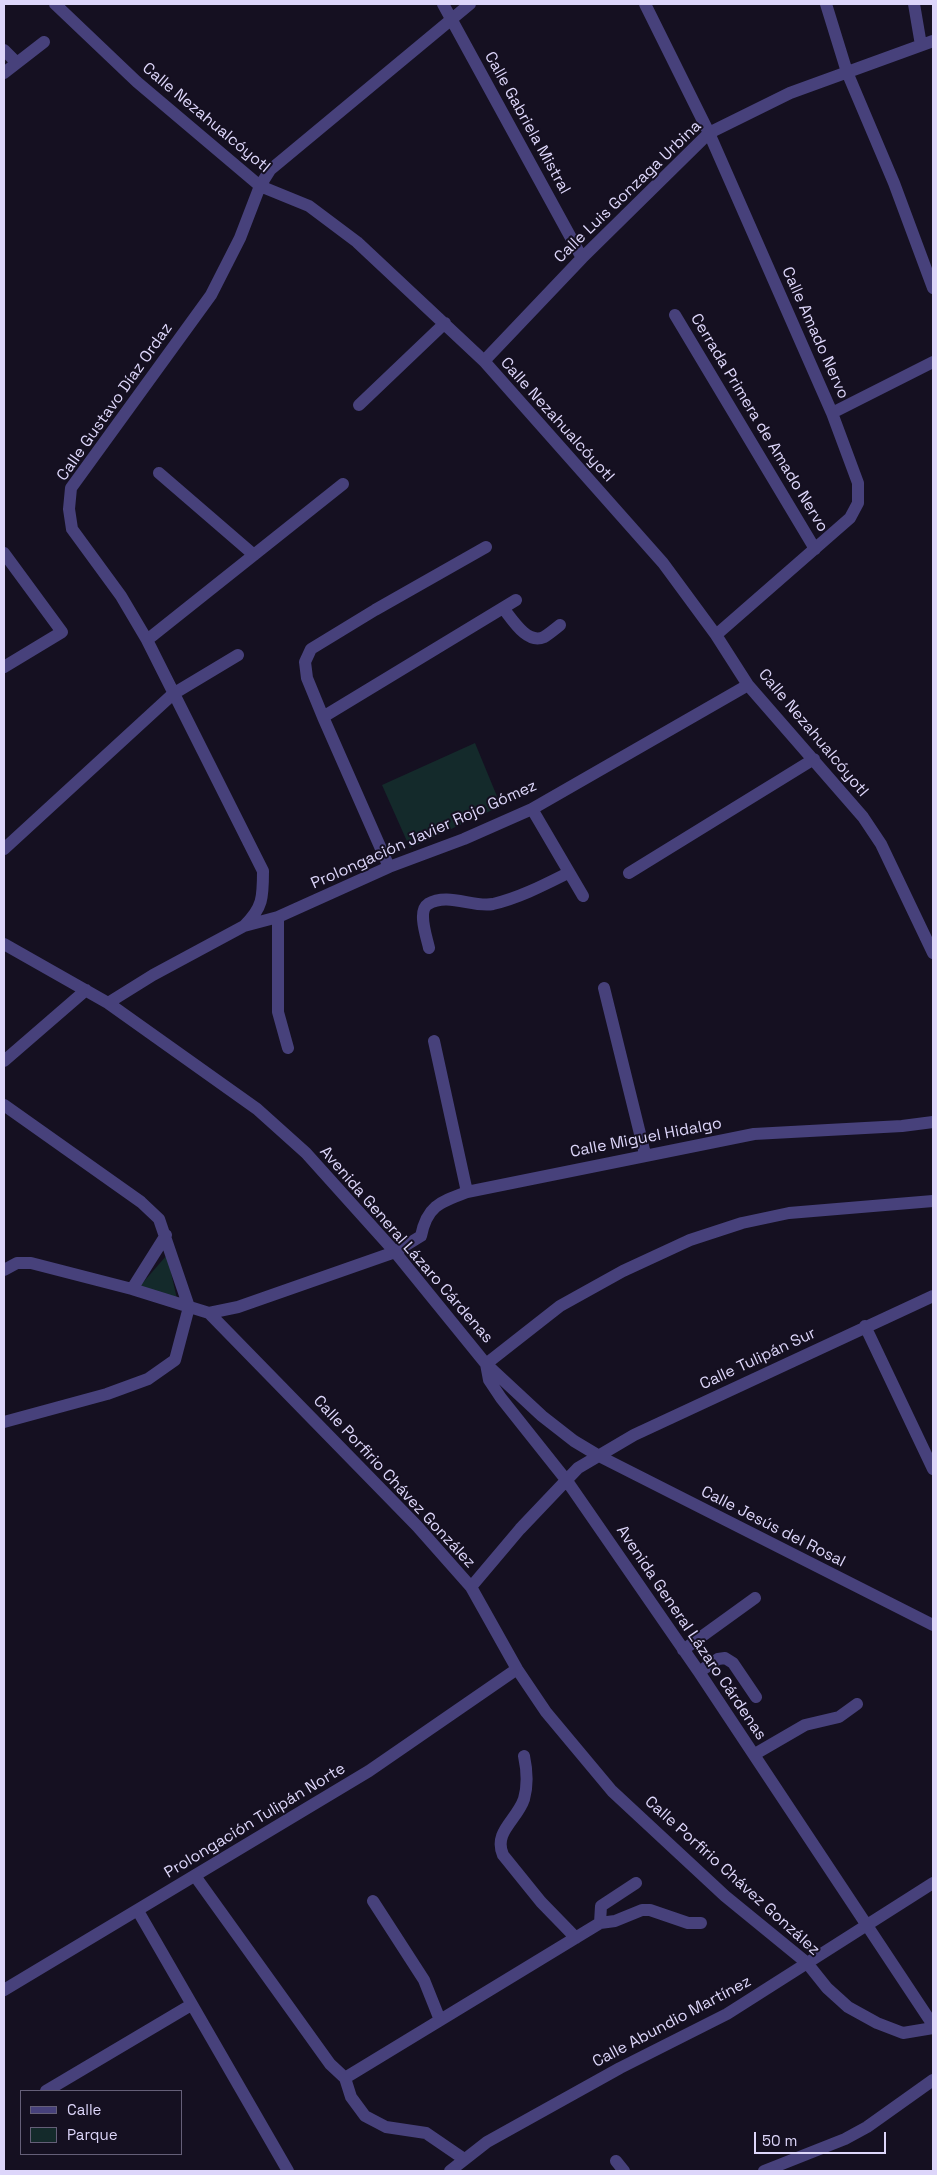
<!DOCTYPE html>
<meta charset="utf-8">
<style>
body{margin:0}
#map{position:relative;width:937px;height:2175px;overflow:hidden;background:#151021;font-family:"Space Grotesk",sans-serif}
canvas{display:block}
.frame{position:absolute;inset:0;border:5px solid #ddd6fa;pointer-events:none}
.legend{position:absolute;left:20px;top:2090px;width:162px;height:65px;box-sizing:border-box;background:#151021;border:1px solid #655f78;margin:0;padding:6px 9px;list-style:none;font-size:15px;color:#ddd6fa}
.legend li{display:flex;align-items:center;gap:10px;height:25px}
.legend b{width:25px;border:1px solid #655f78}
.scale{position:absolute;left:754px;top:2132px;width:132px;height:22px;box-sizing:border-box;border:2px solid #ddd6fa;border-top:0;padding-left:6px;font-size:15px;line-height:18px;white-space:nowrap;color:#ddd6fa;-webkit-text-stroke:4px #151021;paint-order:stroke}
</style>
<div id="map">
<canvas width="937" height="2175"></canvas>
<div class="frame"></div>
<ul class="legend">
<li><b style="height:6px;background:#47417b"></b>Calle</li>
<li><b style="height:14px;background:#142a2b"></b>Parque</li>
</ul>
<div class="scale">50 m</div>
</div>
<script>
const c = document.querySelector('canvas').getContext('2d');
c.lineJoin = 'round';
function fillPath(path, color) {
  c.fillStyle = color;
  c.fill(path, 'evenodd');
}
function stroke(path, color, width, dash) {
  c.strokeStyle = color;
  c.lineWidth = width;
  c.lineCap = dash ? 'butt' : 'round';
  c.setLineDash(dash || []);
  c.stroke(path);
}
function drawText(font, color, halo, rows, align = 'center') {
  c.font = font + ' "Space Grotesk",sans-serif';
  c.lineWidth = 4;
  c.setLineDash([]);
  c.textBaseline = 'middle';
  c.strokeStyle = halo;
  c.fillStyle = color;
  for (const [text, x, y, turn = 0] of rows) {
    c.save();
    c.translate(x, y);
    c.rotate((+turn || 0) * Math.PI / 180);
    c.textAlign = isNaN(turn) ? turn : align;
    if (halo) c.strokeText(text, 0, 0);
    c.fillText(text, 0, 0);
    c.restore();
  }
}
fillPath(new Path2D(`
 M475 743 501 806 410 848 382 785Z
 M167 1255 177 1299 139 1287Z`), '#142a2b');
stroke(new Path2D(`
 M55 4 137 82 260 186 309 206 357 242 484 361 663 563 716 635 748 685 863 817 881 844 933 953
 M443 4 582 258
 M645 4 709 133 832 413 858 483V503L850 518 716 635
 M826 4 847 72 894 183 933 288
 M914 4 921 45
 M4 50 17 63
 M4 73 44 42
 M675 315 815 549
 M484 361 582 258 709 133 790 93 933 41
 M359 405 445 323
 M832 413 933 362
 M159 473 254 555
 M4 553 62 632 4 667
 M503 608C512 619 527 645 544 637 549 634 555 629 560 625
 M147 640 343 484
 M323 717 516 600
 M532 809 583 896
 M4 849 173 694 238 655
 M389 867 323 717 307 678 305 662 311 649 375 610 486 547
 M629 873 814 759
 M278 917V1012L288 1048
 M244 926C263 908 263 897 263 871L147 640 121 596 72 529 69 509 71 488 211 295 240 238 260 186 270 170 470 4
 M4 944 108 1003 257 1109 306 1153 395 1252 486 1364 542 1416 574 1441 599 1456 933 1625
 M429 948C427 938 417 911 428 904 448 892 473 908 493 904 519 898 544 885 568 873
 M604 988 645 1154
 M108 1003 153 975 244 926 278 917 389 867 464 839 532 809 748 685
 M434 1041 467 1192
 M4 1061 86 990
 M4 1105 141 1202 159 1219 189 1307 175 1360 148 1379 107 1394 4 1422
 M933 1201 789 1213 742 1223 690 1240 623 1271 560 1306 486 1364 489 1380 501 1398 567 1481 699 1672 933 2025
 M4 1270 17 1263H31L132 1289 209 1313 238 1307 395 1252 421 1236C427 1206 440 1202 467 1192L754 1134 902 1126 933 1122
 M132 1289 166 1235
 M209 1313 417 1526 471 1587 517 1669 546 1712 612 1791 725 1896 807 1963 827 1988 848 2007 877 2023 903 2033 933 2028
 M865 1326 933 1469
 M471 1587 520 1529 578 1468 634 1435 933 1296
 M683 1650 755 1598
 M699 1672 718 1659 725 1658 733 1663 756 1697
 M755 1754 805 1725 839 1717 857 1704
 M524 1756C527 1770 528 1785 524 1799 517 1820 493 1832 503 1855L541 1902 576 1938
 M195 1876 330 2064 345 2078 351 2097 365 2116 386 2127 426 2133 464 2159
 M373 1901 424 1980 440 2020
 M138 1911 288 2171
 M600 1923 601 1906 636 1883
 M4 1990 369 1771 517 1669
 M345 2078 600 1923 615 1921 642 1910H650L688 1923H701
 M46 2091 191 2005
 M616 2161 624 2171
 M450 2171 487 2142 620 2068 727 2014 933 1883
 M764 2171 845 2139 867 2127 933 2080`), '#47417b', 12);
drawText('16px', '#ddd6fa', '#151021', [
 ["Calle Nezahualcóyotl",206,118,40],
 ["Calle Gabriela Mistral",527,123,61],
 ["Calle Luis Gonzaga Urbina",628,192,-44],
 ["Calle Amado Nervo",815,333,66],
 ["Calle Gustavo Díaz Ordaz",115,402,-55],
 ["Calle Nezahualcóyotl",557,420,48],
 ["Cerrada Primera de Amado Nervo",759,423,59],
 ["Calle Nezahualcóyotl",813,733,50],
 ["Prolongación Javier Rojo Gómez",424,835,-24],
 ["Calle Miguel Hidalgo",646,1138,-11],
 ["Avenida General Lázaro Cárdenas",406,1245,49],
 ["Calle Tulipán Sur",758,1359,-25],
 ["Calle Porfirio Chávez González",394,1482,47],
 ["Calle Jesús del Rosal",773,1527,27],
 ["Avenida General Lázaro Cárdenas",691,1633,56],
 ["Prolongación Tulipán Norte",255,1821,-31],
 ["Calle Porfirio Chávez González",732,1876,42],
 ["Calle Abundio Martínez",672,2022,-28]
]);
</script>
